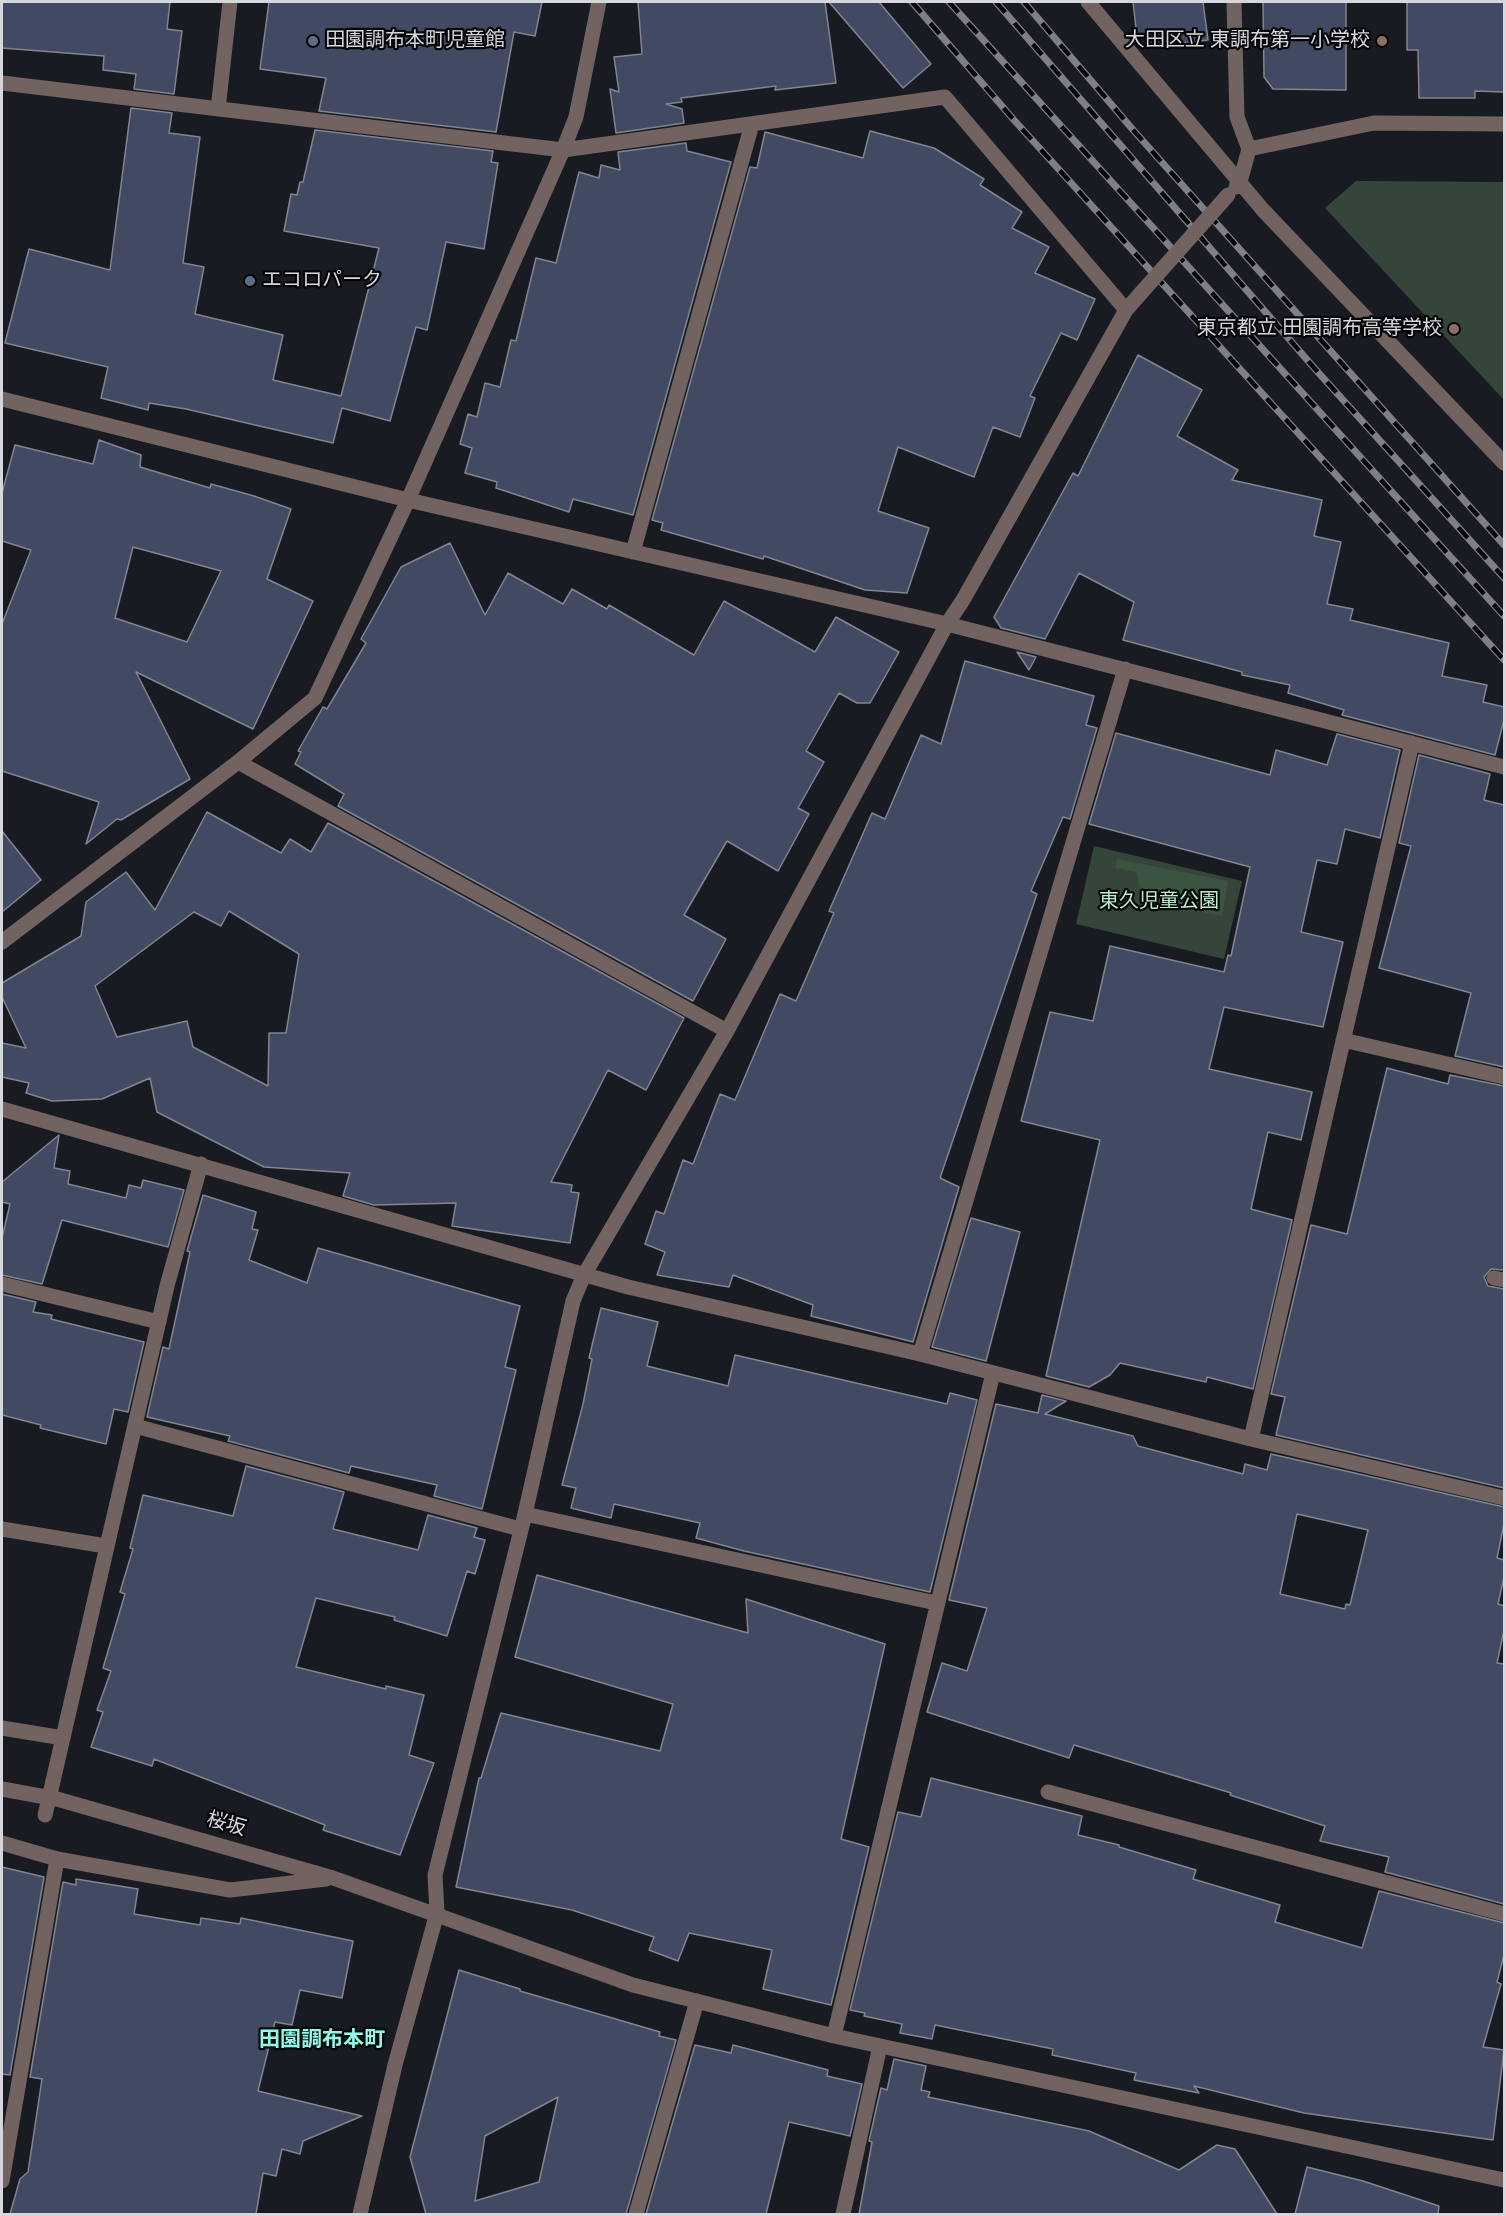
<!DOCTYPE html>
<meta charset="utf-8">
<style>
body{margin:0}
#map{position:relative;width:1506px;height:2216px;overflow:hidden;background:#191b22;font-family:Poppins,sans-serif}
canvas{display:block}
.frame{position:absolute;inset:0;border:3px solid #d6d7dd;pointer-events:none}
</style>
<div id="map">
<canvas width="1506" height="2216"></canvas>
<div class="frame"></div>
</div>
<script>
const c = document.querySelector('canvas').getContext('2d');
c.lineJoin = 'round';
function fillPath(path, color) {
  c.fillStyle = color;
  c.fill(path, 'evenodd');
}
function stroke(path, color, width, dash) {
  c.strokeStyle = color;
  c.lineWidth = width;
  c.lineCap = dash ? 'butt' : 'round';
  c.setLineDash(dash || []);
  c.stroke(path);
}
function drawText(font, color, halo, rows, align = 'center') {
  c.font = font + ' Poppins,"Noto Sans JP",sans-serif';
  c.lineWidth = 4.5;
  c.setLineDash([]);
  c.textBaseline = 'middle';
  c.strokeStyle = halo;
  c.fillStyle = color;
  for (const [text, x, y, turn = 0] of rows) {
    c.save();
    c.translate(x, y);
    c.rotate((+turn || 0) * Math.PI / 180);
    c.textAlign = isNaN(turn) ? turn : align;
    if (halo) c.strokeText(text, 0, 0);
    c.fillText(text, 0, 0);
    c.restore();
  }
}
fillPath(new Path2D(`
 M1356 181 1504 182V400L1325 208Z
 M1094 846 1242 881 1224 959 1076 924Z`), '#364539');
fillPath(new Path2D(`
 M1117 859 1228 881 1222 916 1161 904 1155 892 1139 887 1137 872 1115 868Z`), '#3b5441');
const building = new Path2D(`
 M2 2H170L167 29 182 31 174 94 134 89 136 74 103 70 104 56 2 48Z
 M269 2H542L535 36 514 32 496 132 319 111 326 78 260 69Z
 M638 2H825L836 83 775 90 776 86 681 98 682 102 666 104 682 109 684 123 616 133 610 89 619 92 614 57 642 54Z
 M829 2H879L931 64 903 88Z
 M1133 2H1203L1208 40 1148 47 1146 35 1137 37Z
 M1263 2H1346V90L1273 89 1264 77Z
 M1407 2H1504V92L1475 91V98H1419L1418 50H1407Z
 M131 108 172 113 169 133 200 137 183 263 204 267 195 314 283 335 273 380 341 396 379 248 284 231 291 194 297 195 300 182H303L315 130 493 151 491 162 498 163 484 249 446 242 427 330 416 327 390 421 342 408 333 443 186 409 149 403 148 410 101 398 108 367 5 343 29 249 110 270Z
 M870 131 934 148 984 179 980 185 1022 212 1012 228 1049 247 1035 273 1095 299 1077 340 1061 333 1030 396 1035 398 1020 437 993 427 974 477 898 447 878 511 929 528 907 593 865 590 764 556 763 559 661 530 663 523 652 520 750 167 757 168 765 132 863 158Z
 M686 143 687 151 731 162 633 515 573 499 569 512 496 488 497 482 465 473 472 448 460 444 468 414 477 417 485 383 500 387 511 340 516 341 536 258 556 263 579 172 599 178 601 165 620 170 618 152Z
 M1138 355 1202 390 1177 436 1238 470 1232 480 1322 500 1314 536 1341 542 1327 604 1353 609 1350 620 1449 643 1442 676 1487 685 1483 702 1504 707V720L1495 755 1342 715 1344 710 1288 693 1290 685 1242 675V672L1123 640 1134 602 1079 573 1045 639 1001 628 994 617 1073 473 1078 476Z
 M99 440 141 455 140 467 210 488 211 484 254 496 291 509 267 579 313 601 253 729 136 672 190 779 121 820 117 819 86 844 99 802 2 771V624L31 550 2 541V493L15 445 93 464ZM133 547 221 571 187 642 115 618Z
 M450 543 485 615 508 573 563 604 572 589 607 609 609 605 694 655 724 601 815 652 836 617 899 652 870 703H857L839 693 806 751 824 762 798 808 809 814 778 871 727 841 684 915 726 939 693 1001 338 806 344 794 295 764 301 752 298 751 323 707 327 709 366 643 361 639 401 567Z
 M1017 652 1036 657 1029 670Z
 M965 661 1094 696 1086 725 1097 728 1070 819 1063 817 1031 891 1037 894 940 1178 959 1187 913 1342 811 1316 813 1305 733 1275 729 1287 657 1275 665 1252 645 1244 656 1211 664 1214 683 1160 693 1164 720 1094 735 1100 780 994 796 1001 834 913 829 911 872 813 885 819 921 735 941 744Z
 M1116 733 1270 775 1276 750 1327 765 1337 734 1400 750 1380 838 1345 829 1337 864 1317 860 1301 932 1343 942 1323 1027 1224 1007 1209 1069 1312 1092 1301 1140 1268 1132 1251 1209 1292 1220 1253 1389 1207 1377 1206 1382 1120 1363 1110 1375 1089 1387 1046 1376 1100 1140 1021 1121 1050 1012 1093 1021 1110 946 1224 972 1228 955 1231 956 1250 867 1089 824Z
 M1419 755 1490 774 1484 800 1504 805V1067L1455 1056 1471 993 1379 968 1411 846 1399 843Z
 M207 812 281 853 290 839 311 852 328 823 684 1018 646 1090 608 1070 551 1182 572 1185 571 1192 579 1193 570 1243 452 1226 456 1203 374 1205 343 1196 350 1173 264 1167 157 1112 150 1078 102 1099 52 1101 26 1093 29 1083 2 1077V1043L26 1048 2 997V983L81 936 86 902 126 872 155 910ZM229 911 299 954 286 1033H269L268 1086 193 1047 187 1021 117 1037 95 986 194 912 221 926Z
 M2 831 41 880 2 912Z
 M1387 1068 1448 1084 1450 1075 1504 1086V1270L1491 1269 1484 1277 1488 1286 1504 1289V1488L1276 1435 1285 1397 1271 1394 1311 1225 1347 1234Z
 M59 1135 54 1168 70 1171 68 1184 126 1198 129 1185 141 1188 143 1180 184 1190 168 1247 62 1220 42 1284 2 1275V1238L10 1204 2 1202V1182Z
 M203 1195 256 1212 252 1229 258 1230 249 1260 307 1283 318 1248 520 1306 505 1367 516 1370 482 1509 434 1496 437 1485 351 1466 349 1473 228 1441 230 1436 147 1417 163 1347 169 1349 190 1252 187 1251Z
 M971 1218 1020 1232 986 1361 932 1347Z
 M2 1294 36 1302 33 1312 52 1315 51 1319 144 1342 128 1412 114 1409 106 1444 40 1428 41 1425 2 1415Z
 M601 1308 658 1322 647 1366 728 1386 735 1355 947 1404 950 1393 977 1400 930 1592 744 1551 696 1538 700 1523 614 1504 611 1518 571 1508 576 1488 562 1485 583 1404 592 1359 589 1358Z
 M1042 1395 1066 1401 1045 1414 1133 1436 1138 1446 1243 1474 1245 1464 1267 1470 1271 1454 1504 1507V1524L1497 1558 1504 1560V1577L1498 1604 1504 1606V1630L1497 1663 1504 1664V1904L1385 1872 1389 1857 1320 1841 1325 1826 1230 1795 1231 1793 1074 1745 1069 1758 927 1712 942 1663 967 1671 987 1608 949 1600 996 1404 1038 1413ZM1297 1514 1368 1530 1350 1605 1346 1604 1345 1609 1280 1594Z
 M246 1466 344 1492 333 1529 418 1550 428 1515 477 1528 474 1537 485 1540 475 1574 467 1571 447 1636 394 1620 395 1617 316 1598 296 1667 386 1689V1686L424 1695 409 1755 434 1763 400 1855 323 1830 325 1825 154 1759 152 1766 91 1747 103 1712 97 1710 111 1671 103 1668 125 1594 120 1592 133 1549 130 1548 143 1495 233 1516Z
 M537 1575 748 1633 746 1599 885 1644 841 1839 869 1847 831 2005 763 1989 772 1950 689 1933 678 1961 649 1950 654 1937 572 1910 456 1887 479 1778H481L501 1713 660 1751 673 1704 515 1657Z
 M931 1778 1082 1816 1078 1835 1119 1845V1847L1196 1870 1193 1879 1280 1905 1275 1922 1362 1948 1379 1891 1504 1923V1955L1497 1982 1501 1984 1483 2047 1504 2050 1493 2140 1304 2113 1194 2086 1199 2093 1134 2080 1136 2073 1052 2055 1053 2049 935 2025 932 2039 900 2033 902 2024 864 2016 865 2013 850 2010 898 1812 921 1817Z
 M2 1867 44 1877 10 2075 2 2074Z
 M76 1879 138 1889 134 1914 200 1925 201 1918 240 1924 241 1918 353 1941 342 1998 300 1990 292 2025 275 2022 258 2091 362 2116 303 2141 300 2154 282 2149 276 2176 263 2173 256 2214H10L20 2179 28 2172 42 2079 30 2077 63 1882 76 1885Z
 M459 1970 520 1989V1991L660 2032 659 2036 676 2040 626 2214H426L410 2157ZM558 2097 539 2182 475 2201 485 2136Z
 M695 2045 731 2053 733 2045 828 2070 827 2076 862 2084 850 2136 789 2122 766 2214H646Z
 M894 2059 926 2066 921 2090 930 2092 928 2097 1089 2131 1179 2170 1217 2145 1235 2149 1277 2214H859L872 2142 869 2141 881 2088 887 2090Z
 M1307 2167 1363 2181 1439 2206 1438 2214H1295Z`);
fillPath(building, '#424963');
stroke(building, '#82858f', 1.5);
stroke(new Path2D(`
 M1088 2 1263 210 1504 463
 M1234 2 1237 117 1249 149 1240 182 1236 187
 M2 83 563 150 945 97 1126 310
 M218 109 230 2
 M1249 149 1374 123 1504 124
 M2 399 408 500 947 624 1504 767
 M633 552 752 124
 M238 762 727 1031
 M2 942 238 762 315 698 408 500 563 150 576 117 599 2
 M1343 1040 1504 1077
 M2 1109 628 1287 920 1354 1251 1439 1504 1498
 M1494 1278 1504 1280
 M2 1284 159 1322
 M920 1354 1125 669
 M135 1426 520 1529
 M1251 1439 1412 743
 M525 1514 936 1603
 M2 1529 106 1546
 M2 1728 63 1738
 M53 1781 167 1286 201 1164
 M2 1789 57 1799 333 1878 633 1985 834 2036 1504 2180
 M1048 1792 1504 1914
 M2 1843 57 1859 230 1890 326 1879
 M834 2036 993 1373
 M2 2181 57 1859
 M360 2214 395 2065 437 1913 435 1875 525 1514 573 1301 584 1275 727 1031 947 624 963 600 1126 310 1141 293
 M636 2214 697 2001
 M843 2214 880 2046`), '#726360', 15);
const rail = new Path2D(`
 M912 2 1014 120 1504 660
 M949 2 1504 616
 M996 2 1316 370 1504 578
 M1024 2 1134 131 1504 545`);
stroke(rail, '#7f8087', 7);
stroke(rail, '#050608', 4.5, [14]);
stroke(new Path2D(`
 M1141 293 1228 195
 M45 1815 53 1781`), '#726360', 15);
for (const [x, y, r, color] of [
 [313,41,6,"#5c6f8a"],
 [1382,41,6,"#8d6e63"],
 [250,281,6,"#5c6f8a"],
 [1454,329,6,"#8d6e63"]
]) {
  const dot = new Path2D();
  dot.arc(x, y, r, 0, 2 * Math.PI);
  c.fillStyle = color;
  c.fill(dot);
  stroke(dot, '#050608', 2);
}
drawText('20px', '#d6d7dd', '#050608', [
 ["田園調布本町児童館",325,41],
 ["大田区立 東調布第一小学校",1370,41,"right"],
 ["エコロパーク",262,281],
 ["東京都立 田園調布高等学校",1442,329,"right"]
], 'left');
drawText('20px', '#b9edc6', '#050608', [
 ["東久児童公園",1159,902]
]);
drawText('20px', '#d6d7dd', '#050608', [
 ["桜坂",226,1825,16]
]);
drawText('bold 21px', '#90f8e8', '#050608', [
 ["田園調布本町",322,2041]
]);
</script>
